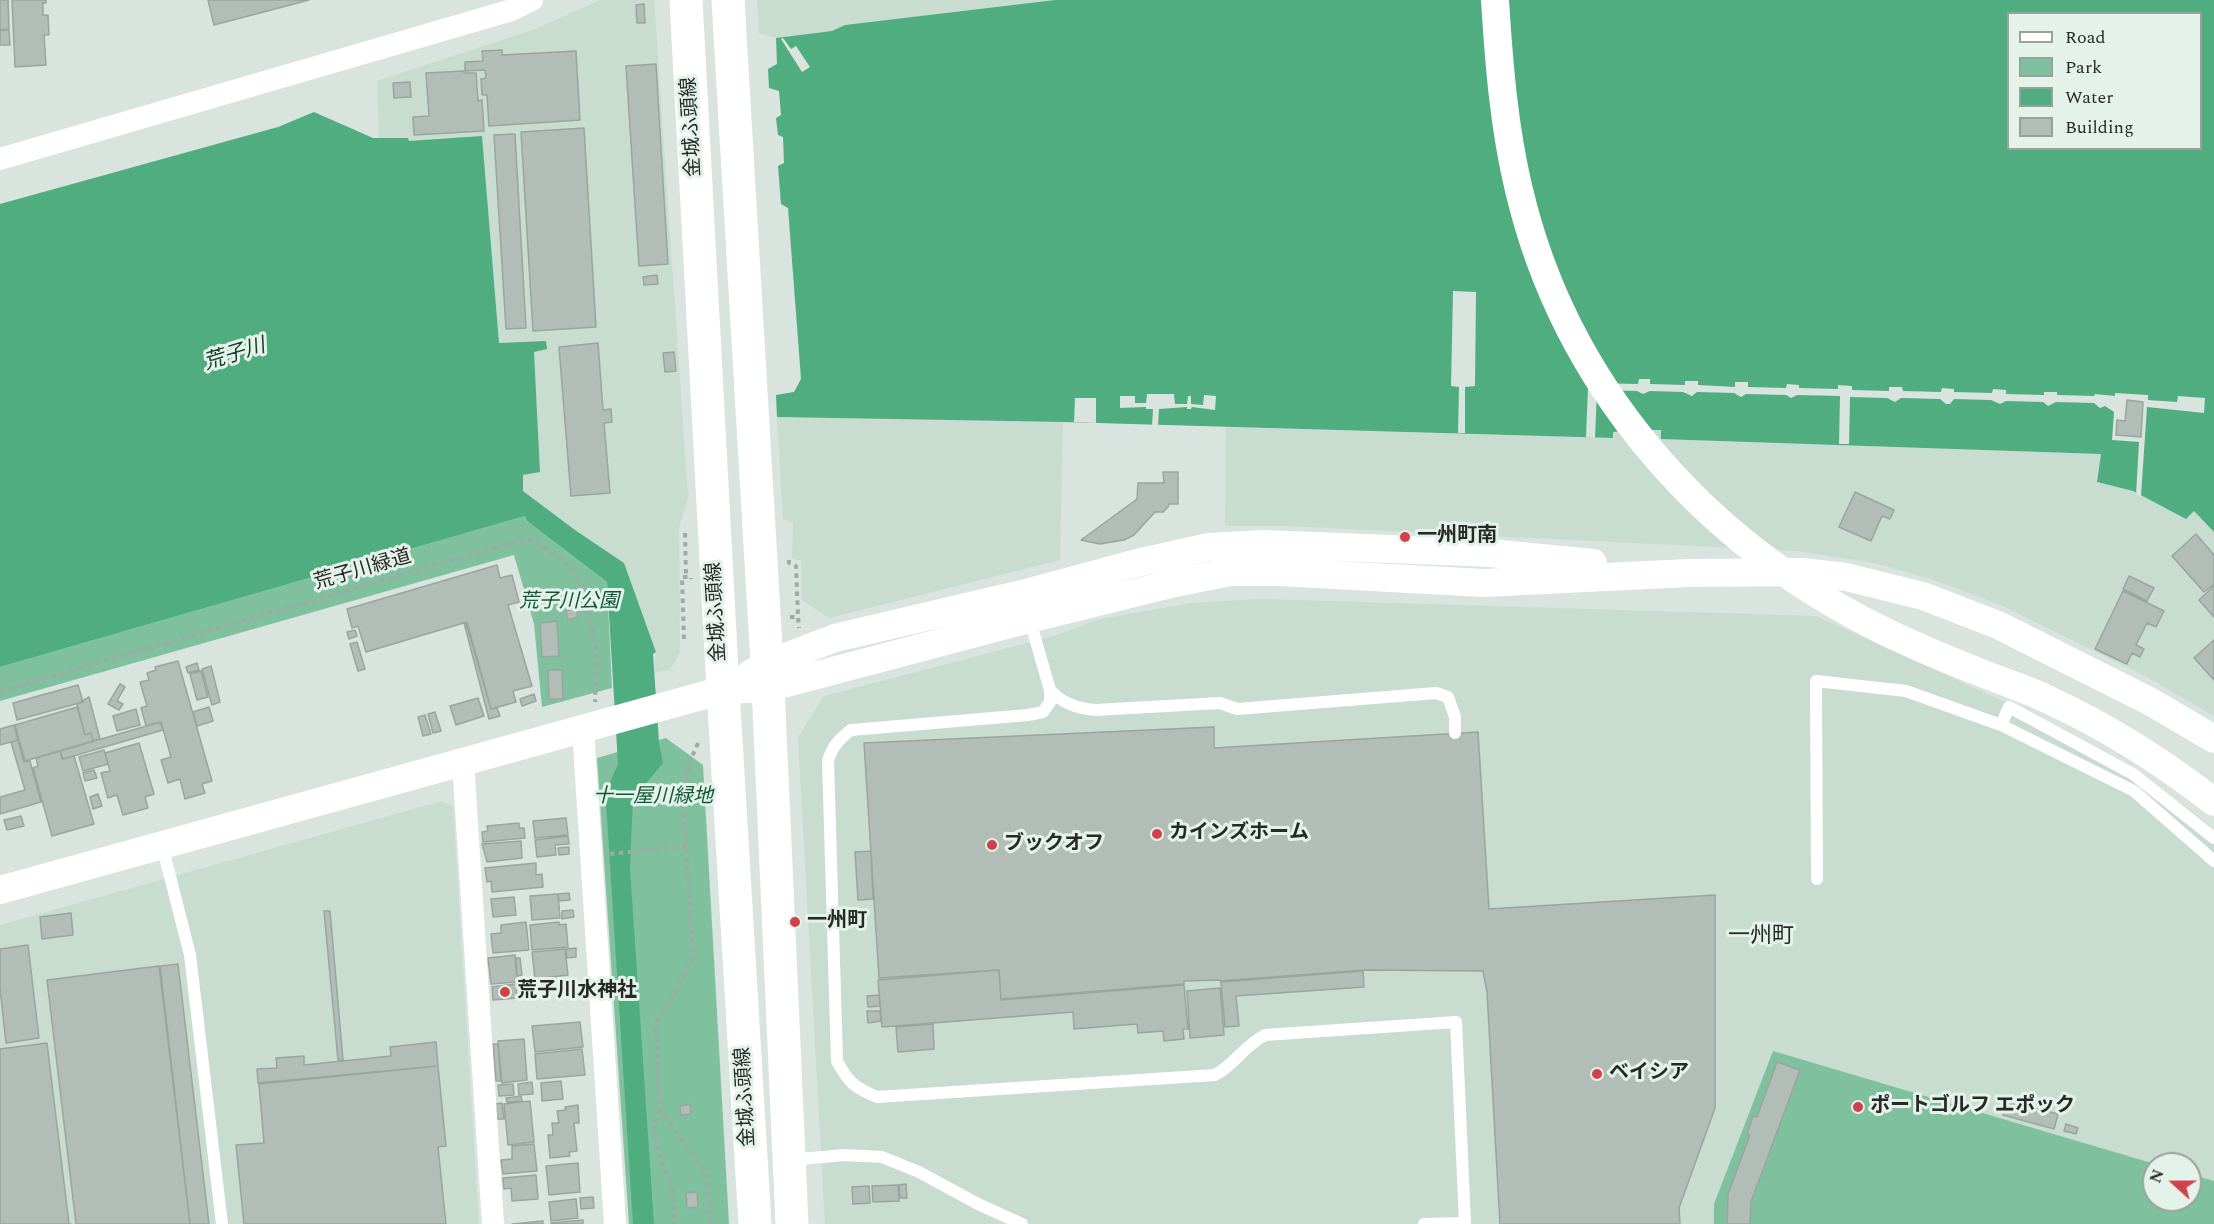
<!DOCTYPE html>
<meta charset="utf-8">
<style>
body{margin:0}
#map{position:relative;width:2214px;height:1224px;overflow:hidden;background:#d8e4dd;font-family:Spectral,serif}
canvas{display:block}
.legend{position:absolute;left:2007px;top:12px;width:195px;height:138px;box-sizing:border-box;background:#e5f2ea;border:2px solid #98a29c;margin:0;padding:8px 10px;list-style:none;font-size:18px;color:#252a27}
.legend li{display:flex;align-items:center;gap:12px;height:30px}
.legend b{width:30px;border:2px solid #98a29c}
.north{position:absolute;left:2142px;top:1152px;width:60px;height:60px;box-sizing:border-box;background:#e5f2ea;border:2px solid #98a29c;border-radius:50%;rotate:291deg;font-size:16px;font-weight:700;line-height:24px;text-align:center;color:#252a27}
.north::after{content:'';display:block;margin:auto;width:21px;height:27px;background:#d1414c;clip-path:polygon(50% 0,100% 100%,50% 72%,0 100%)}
</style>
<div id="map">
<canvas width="2214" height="1224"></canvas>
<ul class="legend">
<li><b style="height:8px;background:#fff"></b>Road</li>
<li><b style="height:16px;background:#7fc19e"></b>Park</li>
<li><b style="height:16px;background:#4fad80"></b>Water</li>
<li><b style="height:16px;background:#b1bdb6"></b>Building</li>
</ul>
<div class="north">N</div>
</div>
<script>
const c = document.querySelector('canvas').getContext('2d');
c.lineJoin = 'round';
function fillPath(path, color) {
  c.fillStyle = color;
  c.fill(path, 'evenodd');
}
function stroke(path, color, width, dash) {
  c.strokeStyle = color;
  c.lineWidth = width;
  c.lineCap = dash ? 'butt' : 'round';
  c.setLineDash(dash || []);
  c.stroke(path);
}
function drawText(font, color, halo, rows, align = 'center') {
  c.font = font + ' Spectral,"Noto Sans JP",serif';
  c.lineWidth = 6;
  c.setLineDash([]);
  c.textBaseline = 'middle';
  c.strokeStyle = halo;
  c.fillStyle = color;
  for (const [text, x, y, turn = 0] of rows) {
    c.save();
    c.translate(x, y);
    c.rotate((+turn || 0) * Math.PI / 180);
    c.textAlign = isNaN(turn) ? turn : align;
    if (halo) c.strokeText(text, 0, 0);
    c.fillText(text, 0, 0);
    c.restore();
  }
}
fillPath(new Path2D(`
 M601 0H654L688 498 679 528 680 652 670 670 654 673 656 652 624 563 575 530 523 491V474L540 471 534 351 547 342 499 344 482 137 408 141 407 138H379L377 81 535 29Z
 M757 0H1055L845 25 832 31 776 38 759 33Z
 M777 417 1063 422 1060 560 829 618 802 600 801 561 792 558 793 523 783 519Z
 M1226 427 1612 438 1613 432 1661 430 1662 439 2101 454 2097 482 2133 491 2186 518 2194 511 2214 532V716L2145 676 2001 605 1931 579 1874 563 1797 551 1288 526H1225Z
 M1261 599 1816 616 2044 720 2119 761 2190 810 2214 829V1224H825L798 737 824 696 1054 636 1100 619 1191 603ZM2154 1164H2190V1200H2154Z
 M442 801 453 807 479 1224H0V925Z`), '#c8dcd0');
fillPath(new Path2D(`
 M525 516 527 521 607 582 612 688 542 707 534 624 514 555 0 701V667Z
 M666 738 703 765 729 1224H629L597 758Z
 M1773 1051 2155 1164 2154 1200H2190V1174L2214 1181V1224H1714V1204Z`), '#7fc19e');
fillPath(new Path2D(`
 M1055 0H2214V532L2194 511 2186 519 2133 491 2097 482 2101 454 1661 439V430H1648L1647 438 1623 439V431L1613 432V438L1063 422 777 417 776 395 794 392 801 379 788 208 781 204 778 166 784 163 783 137 778 135 776 118 781 115 779 91 769 88 768 69 777 64 776 38 832 31 845 25ZM2008 14H2200V148H2008Z
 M314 112 373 138H408L409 141 482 136 499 343 546 341 547 349 534 352 540 472 523 475V491L575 530 624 563 656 652 653 654 659 742 663 763 633 799 630 868 654 1224H633L606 803 607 789 618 764 607 582 527 521 525 516 0 667V204L278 127Z`), '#4fad80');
fillPath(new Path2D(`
 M783 38 791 49 796 46 810 67 802 72 781 39Z
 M1453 291 1476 292 1475 386 1465 387V433H1458L1459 387 1451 386Z
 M1639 379H1650V384L1685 385V381H1698V385L1735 387V382H1748V387L1786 388 1787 384 1799 385V388L1838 389V385L1852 386V390L1889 391V387H1902L1903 391 1941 392 1942 388 1954 389V392L1992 393 1993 389 2006 390V394L2044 395V392H2057V395L2094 396 2095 394 2115 396V393L2148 395V400L2177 402 2178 396 2205 398 2204 413 2147 407 2141 496 2136 495 2139 442 2112 440 2114 412 2105 406 2100 408 2094 403 2056 402 2048 406 2043 402 2006 401 2000 404 1991 400 1954 399 1950 404H1946L1940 399 1901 398 1895 402 1887 398 1850 397 1849 444H1839L1840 396 1797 395 1791 398 1786 395 1746 394 1741 397 1734 393 1697 392 1692 396 1683 392 1650 391 1643 394 1637 391 1597 390 1595 438 1586 437 1588 387 1594 383 1638 384Z
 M1147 394H1174L1175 404H1187L1188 396H1191V404L1203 405 1204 395 1216 396 1215 410 1192 407 1191 409H1187V407L1159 409 1158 426H1152L1153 409H1146V407L1120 408V396H1135V403H1146Z
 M1075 398H1096V423L1074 422Z`), '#d8e4dd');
const building = new Path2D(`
 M0 0H8L9 29 0 30Z
 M12 0H46V3H43V15H48L49 35H44L46 65 15 67Z
 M208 0H309L214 25Z
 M644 4 645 23H637L636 5Z
 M0 30H9L10 45H0Z
 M502 50V55L576 51 580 120 489 126 487 95H482L481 79 486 78 485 70 465 71V62L483 61 482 51Z
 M656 64 668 264 639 266 626 66Z
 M464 71V73H476L478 101 482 100 484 131 414 135 413 117 429 116 426 73Z
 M410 82 411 97 394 98 393 83Z
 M584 128 596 327 533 331 521 132Z
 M515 134 526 328 506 329 494 135Z
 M657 275 658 284 644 285 643 277Z
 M598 343 603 410 611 409 612 422 604 423 610 493 571 496 559 347Z
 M674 352 676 371 665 372 663 353Z
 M2127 400 2143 402 2141 437 2116 435 2117 420 2125 421Z
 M1163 472H1178V504H1169L1168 507 1163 512H1155L1134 535 1124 540 1100 544 1081 540 1137 499 1138 483H1164Z
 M1855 492 1894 510 1890 519 1882 516 1871 541 1839 527Z
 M2196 534 2214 555V584L2204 592 2172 556Z
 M497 565 500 578 512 575 519 602 508 605 532 686 513 691 516 702 491 709 467 622 366 652 358 626 352 628 347 609Z
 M2129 576 2154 588 2147 601 2123 589Z
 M2214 586V617L2199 600Z
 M2123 591 2164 611 2156 627 2147 623 2136 645 2144 649 2140 657 2132 653 2127 664 2095 649Z
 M576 608 578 617 568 620 566 611Z
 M557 621 559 656 542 657 540 623Z
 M464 623H466L491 709 497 708 500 716 489 719Z
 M355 630 357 636 349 639 347 632Z
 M2214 640V680L2194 658Z
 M357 642 365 669 358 671 350 644Z
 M178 661 212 781 202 784 205 793 185 799 180 779 168 783 161 760 171 757 161 722 146 726 141 708 147 706 140 682 149 680 147 673 156 670 155 667Z
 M197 663 199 670 188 673 186 667Z
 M211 666 220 702 212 705 202 669Z
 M548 670H562L563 699H549Z
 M201 671 208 697 197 700 190 674Z
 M120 684 125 687 117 701 123 704 119 710 108 704Z
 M78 685 83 702 17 720 13 703Z
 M534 694 536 701 522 706 520 699Z
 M89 697 100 739 93 741 91 733 85 735 77 704Z
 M478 698 484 716 456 725 450 706Z
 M77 707 85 735 91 733 93 741 25 761 15 725Z
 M209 707 213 721 197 726 193 712Z
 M136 709 140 725 117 731 113 716Z
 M435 712 441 731 433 733 428 714Z
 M425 715 431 734 423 736 418 717Z
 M160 722 163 730 63 759 60 751Z
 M14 725 18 740 0 745V729Z
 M1214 727V748L1478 732 1489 909 1715 895V1108L1679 1208 1680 1224H1500L1487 992 1483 971 1364 970 1220 981V980L1184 981V984L1001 999 999 970 879 978 864 743Z
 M18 740 24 762 30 761 41 802 0 814V797L25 790 11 742Z
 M139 743 154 794 145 797 148 808 123 815 117 795 108 798 101 773 110 771 105 753Z
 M104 750 108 764 83 771 79 757Z
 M60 751 62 759 74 756 94 824 52 836 33 768 38 766 36 758Z
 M94 770 97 778 85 781 83 773Z
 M98 794 102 806 93 809 90 797Z
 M21 816 24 826 7 830 4 820Z
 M566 818 568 835 535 838 533 821Z
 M519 823V828H524L525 838 483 842 482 832 488 831 487 826Z
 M568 836 569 844 555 845 556 855 537 857 535 840Z
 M521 841 522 858 487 862 482 844Z
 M569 847V854L559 855 558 848Z
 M871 851 873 899 858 900 855 852Z
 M536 863V875L542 874 543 887 492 892 491 881 487 882 485 868Z
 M569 893 570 900 559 901 558 894Z
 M558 894 560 918 532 920 530 896Z
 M514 897 516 915 493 917 491 899Z
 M573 910 574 917 562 919V911Z
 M324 911H330L343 1060H338Z
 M71 913 73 935 42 939 40 917Z
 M526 922 529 950 493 953 491 934 501 933V925Z
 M559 922V925L566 924 568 947 532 950 530 925Z
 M28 945 39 1038 6 1043 0 988V949Z
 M576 948V957L567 958 566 949Z
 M565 949 568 975 535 979 532 952Z
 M515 955 517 982 491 984 488 958Z
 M516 958H520L522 975 517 976Z
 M178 964 209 1224H190L160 966Z
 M159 966 190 1224H76L47 980Z
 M999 970 1001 1000 1184 985 1188 1029H1183L1184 1039 1164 1041 1163 1031 1138 1033 1137 1024 1074 1029 1073 1012 882 1027 878 980Z
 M1363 971 1364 987 1236 996 1239 1026 1225 1027 1221 982Z
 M516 984 517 998 493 1000 492 987Z
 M1220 988 1224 1035 1190 1038 1187 991Z
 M879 995 880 1006 868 1007 867 996Z
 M867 1011H880L881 1021 868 1023Z
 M580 1022 583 1047 535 1052 532 1026Z
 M933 1024 934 1049 898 1052 896 1027Z
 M524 1039 527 1080 502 1083 498 1041Z
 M436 1042 438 1066 258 1083 257 1069 277 1068 276 1058 304 1056V1065L391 1056 390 1047Z
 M47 1043 69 1224H71H0V1049Z
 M493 1044H498L501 1081H496Z
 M582 1049 585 1075 537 1079 535 1054Z
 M1777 1062 1800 1070 1751 1202 1750 1224H1727L1728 1194 1750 1135 1747 1134 1753 1116 1757 1117Z
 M438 1066 446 1146 438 1147 446 1224H244L236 1145 264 1143 259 1084Z
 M561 1081 563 1099 542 1101 541 1083Z
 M532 1082 533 1094 519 1095 518 1084Z
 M513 1084 514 1095 499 1096 498 1085Z
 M521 1096 522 1101 507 1102 506 1098Z
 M2007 1100 2058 1114 2054 1129 2003 1115Z
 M530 1101 534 1142 508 1145 504 1104Z
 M502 1103 504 1119H497L495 1104Z
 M690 1104 691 1114 681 1115 680 1106Z
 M578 1105 579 1123H574L577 1151 569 1152 570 1156 550 1158 548 1135H553L552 1123H559L557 1111 566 1110 565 1107Z
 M2066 1124 2078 1128 2076 1134 2064 1131Z
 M534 1144 537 1171 503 1174 501 1160 512 1159V1146Z
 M578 1163 580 1192 549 1195 546 1166Z
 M536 1175 538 1199 512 1201 511 1188 504 1189 503 1178Z
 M906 1184 907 1198H900L899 1185Z
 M898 1185 899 1201 873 1202 872 1186Z
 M869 1186 870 1203 853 1204 852 1187Z
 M697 1192 698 1207 687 1208 686 1193Z
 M593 1197 594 1208 581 1209 580 1198Z
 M576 1199 578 1218 551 1221 549 1202Z
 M583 1220V1224H551V1223Z
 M543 1221V1224H512Z`);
fillPath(building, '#b1bdb6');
stroke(building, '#99a59e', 1.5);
stroke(new Path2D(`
 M685 533 686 577
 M789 560V563L796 566 798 617
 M790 617H798L799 628
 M684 639 682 577H691V579
 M0 691 508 544 532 539 570 566 580 584 597 651 595 702
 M698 743 689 764 683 799 693 957 674 995 656 1022 660 1109 707 1175 710 1224
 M610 854 686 846
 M660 1110C658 1114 656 1119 655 1123 651 1153 684 1195 672 1224`), '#a0aaa4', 4, [4.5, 4.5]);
stroke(new Path2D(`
 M1029 617 1050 690V702L1043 712 1028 715 851 730C839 739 832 747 828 761L837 1061C848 1082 855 1088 877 1097L1215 1075C1234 1065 1245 1045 1265 1035L1456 1022 1465 1223 1424 1224
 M1050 690C1063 704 1077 708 1095 710L1220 703 1237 709 1436 693 1448 697 1455 717V733
 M2001 725 2009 707 2133 774 2214 838
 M162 845 190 955 222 1224
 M1817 879 1816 681 1906 691 2001 725 2134 791 2214 861
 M790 1160 844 1155 882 1157 919 1172 978 1204 1022 1224`), '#fff', 12);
stroke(new Path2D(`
 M0 159 512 10 532 0
 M583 729 615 1224
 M463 762 493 1224`), '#fff', 22);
stroke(new Path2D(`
 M1495 0C1499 64 1504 128 1519 190 1565 385 1702 541 1880 629 1918 648 1958 664 1997 679 2015 686 2034 692 2051 701 2109 728 2164 763 2214 802
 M750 674 767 664 835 638 1022 594 1137 563 1209 547 1264 544 1490 553 1593 563
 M0 890 723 690 768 688 1029 619 1175 583 1230 572H1279L1484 583 1688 573 1802 572 1846 577 1923 596 1998 625 2151 702 2214 739`), '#fff', 28);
stroke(new Path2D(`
 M686 0 723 690 755 1224
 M728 0 767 664 792 1224`), '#fff', 33);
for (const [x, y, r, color] of [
 [1405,537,6,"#d1414c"],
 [1157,834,6,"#d1414c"],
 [992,845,6,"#d1414c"],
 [795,922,6,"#d1414c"],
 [505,992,6,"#d1414c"],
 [1597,1074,6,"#d1414c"],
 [1858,1107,6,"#d1414c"]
]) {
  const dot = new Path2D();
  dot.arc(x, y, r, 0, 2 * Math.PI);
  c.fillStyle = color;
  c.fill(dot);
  stroke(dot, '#e5f2ea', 2);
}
drawText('20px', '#252a27', '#e5f2ea', [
 ["金城ふ頭線",693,127,-93],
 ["荒子川緑道",363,571,-16],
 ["金城ふ頭線",718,612,-93],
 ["金城ふ頭線",747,1097,-93]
]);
drawText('bold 20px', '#252a27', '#e5f2ea', [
 ["一州町南",1417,537],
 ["カインズホーム",1169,834],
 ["ブックオフ",1004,845],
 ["一州町",807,922],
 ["荒子川水神社",517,992],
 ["ベイシア",1609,1074],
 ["ポートゴルフ エポック",1870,1107]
], 'left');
drawText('italic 20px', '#0f593b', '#e5f2ea', [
 ["荒子川公園",569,603],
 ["十一屋川緑地",653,798]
]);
drawText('italic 21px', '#143d2a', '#e5f2ea', [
 ["荒子川",235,356,-17]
]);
drawText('22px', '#252a27', '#e5f2ea', [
 ["一州町",1761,938]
]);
</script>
